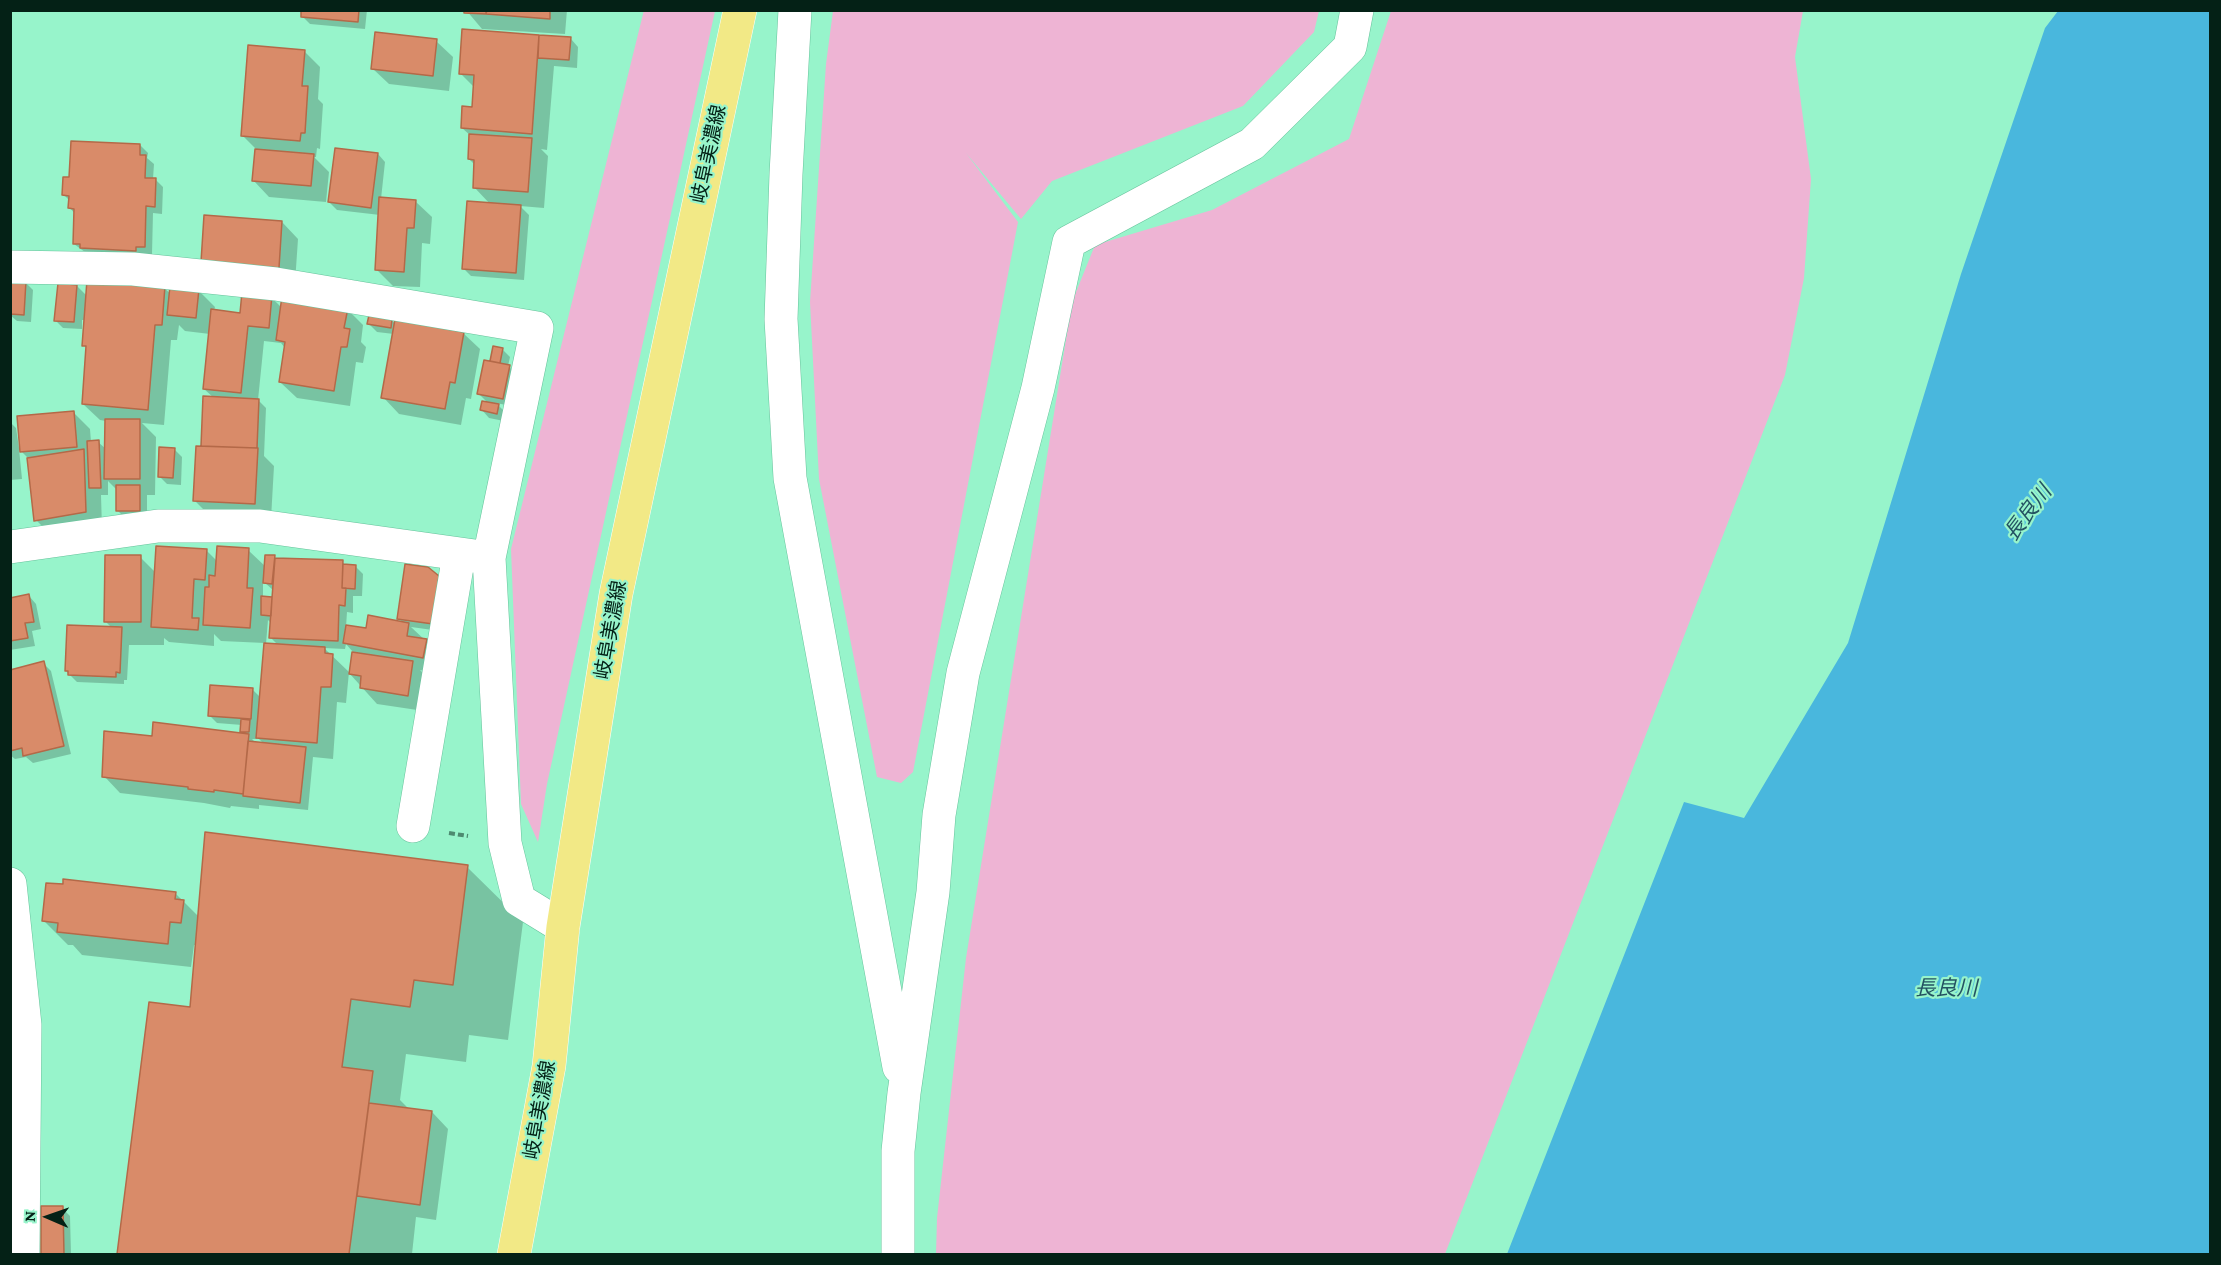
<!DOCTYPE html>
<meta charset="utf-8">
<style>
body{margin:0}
#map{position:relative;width:2221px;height:1265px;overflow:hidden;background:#97f4cb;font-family:"Crimson Pro",serif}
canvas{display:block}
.frame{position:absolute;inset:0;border:12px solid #042116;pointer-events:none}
.north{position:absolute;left:18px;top:1187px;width:60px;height:60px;-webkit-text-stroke:4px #97f4cb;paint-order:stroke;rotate:272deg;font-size:16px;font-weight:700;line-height:24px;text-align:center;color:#042116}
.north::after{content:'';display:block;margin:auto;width:21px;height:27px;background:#042116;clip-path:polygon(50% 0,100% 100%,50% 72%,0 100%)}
</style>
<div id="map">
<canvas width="2221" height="1265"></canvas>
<div class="frame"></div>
<div class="north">N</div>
</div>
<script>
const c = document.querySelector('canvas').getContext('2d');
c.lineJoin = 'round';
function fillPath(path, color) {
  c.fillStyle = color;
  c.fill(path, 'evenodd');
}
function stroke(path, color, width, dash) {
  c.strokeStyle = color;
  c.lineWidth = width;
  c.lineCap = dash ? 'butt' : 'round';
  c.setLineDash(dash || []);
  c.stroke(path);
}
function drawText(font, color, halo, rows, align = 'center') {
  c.font = font + ' "Crimson Pro","Noto Sans JP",serif';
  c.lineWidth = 4.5;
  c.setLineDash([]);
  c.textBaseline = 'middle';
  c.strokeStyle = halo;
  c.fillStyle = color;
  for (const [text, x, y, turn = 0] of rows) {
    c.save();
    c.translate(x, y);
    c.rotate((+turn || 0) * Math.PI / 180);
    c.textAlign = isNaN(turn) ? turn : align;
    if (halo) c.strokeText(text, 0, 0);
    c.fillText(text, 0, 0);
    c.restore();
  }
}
fillPath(new Path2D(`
 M644 10 715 11 547 784 538 842 521 804 511 549Z
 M833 11H1319L1314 32 1243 106 1052 181 1021 219 966 153 1018 222 913 772 901 783 877 777 819 479 810 302 826 64Z
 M1391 11H1803L1795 57 1811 179 1804 278 1785 375 1445 1254H936L937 1218 966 958 1072 302 1095 245 1212 210 1349 139Z`), '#eeb4d4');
fillPath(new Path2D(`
 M2058 11H2210V1254H1507L1684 802 1744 818 1848 643 1961 274 2045 28Z`), '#49b7dd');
fillPath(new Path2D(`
 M303 10H367L365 29 310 24 302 16Z
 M466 10H567L565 34 482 29Z
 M464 31 571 39 578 47 577 68 554 66 547 150 541 149 548 156 544 208 520 206 529 215 524 280 471 276 463 268 491 205 474 187 475 165 469 159 471 136 462 128 473 109 475 88 460 73Z
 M436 41 453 57 449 91 389 84 372 68Z
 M304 51 320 67 318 99 323 104 320 149 317 148 316 157H314L329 172 326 202 269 197 253 180 256 149 243 136Z
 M140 145 148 153 147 158 154 164 153 179 156 180 163 187 162 214 153 213 152 254 89 255 74 244 75 214 70 208V201L64 195 71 179Z
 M378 154 385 162 381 199 415 201 432 217 430 244 422 243 420 287 393 286 376 269 380 215 337 210 329 202Z
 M282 222 298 239 295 283 219 277Z
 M25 282 33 290 31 322 17 321 10 315V289Z
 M77 286 87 296 164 288 171 294 198 290 215 307 214 311 242 314 271 297 282 308 347 309 363 325 361 342 366 347 363 363 356 362 350 406 297 398 280 382 285 348 281 343 264 341 258 400 266 408 264 456 274 466 271 519 211 517 194 500 205 448 202 445 214 398 204 389 210 334 185 331 179 325 177 340H171L164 425 142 423 156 437 155 495H147V518H125L117 510V490L108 481V495H101L102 528 52 536 36 520 29 459 19 449 22 479 10 480V422L16 428 19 448H21L74 413 90 429 91 442H98L106 449V421L100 420 83 404 88 349 83 345 85 320H82V329L63 328 55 320Z
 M392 320 395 324 463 333 480 349 471 399 466 398 461 425 399 414 383 397 394 334 377 332 369 324Z
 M494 347 502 349 510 357 508 366 517 374 511 406 496 403 506 413 504 421 489 418 482 410 489 404 479 394 491 363Z
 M174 449 182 457 181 485 167 484 159 476Z
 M206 550 218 562 248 550 266 567 274 557 277 559 342 562 346 566H355L363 574 362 596H353V613L347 612 346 627 367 630 404 623 398 618 406 566 440 631 411 627 443 657 439 674 420 670 428 678 424 711 377 704 350 674 353 652 346 644 345 649 324 648 349 672 346 703 337 702 333 759 313 757 308 810 259 805V809L231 806 230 808 204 803 120 793 104 776 153 738 246 735 242 731V725L217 723 209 715 252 689 261 698 265 643 221 641 214 634V646L169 642 164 638V645H129L127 680H124V684L77 682 66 671 112 628 105 621 140 557 156 573ZM263 581 274 591 273 599 263 598ZM268 620 270 622 271 638 278 645 266 644ZM257 737 264 744 256 743 252 739H257Z
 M29 596 36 604 41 629 32 631 35 646 10 650V599Z
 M43 663 51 671 71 754 33 763 26 757 15 759 10 755V671Z
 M467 867 523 922 508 1040 469 1035 466 1062 406 1054 400 1100 409 1109 432 1112 448 1129 436 1220 416 1217 412 1254H119L150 1003 191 1009 197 945H194L191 967 82 955 73 945H68L44 921 175 893 199 917Z
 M42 1208H62L70 1216 71 1254H42Z`), '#0003');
const building = new Path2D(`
 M301 10H359L358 22 301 17Z
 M464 10H486V14L464 13Z
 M487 10H550V19L486 14Z
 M462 29 539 35 532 134 461 128 462 106 472 107 474 75 459 74Z
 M375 32 437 39 433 76 371 69Z
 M539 35 571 37 569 60 538 58Z
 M248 45 305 50 302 86H308L305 133H301L300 141 241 136Z
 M469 134 532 138 528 192 473 188 474 160 468 159Z
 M71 141 140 144V155H146L145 178H156L155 207 146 206 145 247H136V251L80 248V244H73L74 209 68 208 69 196 62 195 63 177H69Z
 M335 148 378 153 371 208 328 202Z
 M255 149 314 154 311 186 252 181Z
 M379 197 416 200 414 228H407L404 272 375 270Z
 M467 201 521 205 516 273 462 269Z
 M204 215 282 221 279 268 201 262Z
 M10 280 26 281 24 315 10 314Z
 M87 280 165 286 162 325H155L148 410 82 404 86 346H82Z
 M58 283 77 285 74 322 54 321Z
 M170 286 199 289 196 318 167 315Z
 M242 292 272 295 269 328 248 326 241 393 203 389 211 309 240 313Z
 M282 296 348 308 344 328 350 329 347 347H341L334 391 279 382 285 342 276 340Z
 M369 315 392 319 391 328 367 324Z
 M395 319 464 332 455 383 450 382 445 409 381 398Z
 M493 346 503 348 500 363 490 361Z
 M484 360 510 365 503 399 477 394Z
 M203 396 259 399 257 448 201 446Z
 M482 401 499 404 497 414 480 410Z
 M74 411 77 447 20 452 17 416Z
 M105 419H140V479H104Z
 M99 440 101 488H89L87 441Z
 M196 446 258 448 255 504 193 501Z
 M159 447 175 448 173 478 158 477Z
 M84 449 86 512 34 521 27 458Z
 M116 485H140V511H116Z
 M156 546 207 549 205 580 194 579 192 618H199L198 630 151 627Z
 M217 546 249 548 247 588H253L250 628 203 625 205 587H209V575L215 576Z
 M105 555H141V622H104Z
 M265 555H275L272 584 263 583Z
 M275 558 343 560 342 588H346L345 606 339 605 338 641 269 638Z
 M343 564 356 565 355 589 342 588Z
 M405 564 428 567 439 576 433 624 397 619Z
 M29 594 34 622 25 623 28 638 10 641V598Z
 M261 596 272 597 271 616 261 615Z
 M368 615 409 623 407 636 427 639 423 658 343 643 346 625 366 628Z
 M67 625 122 627 120 673 116 672V677L68 675V671H65Z
 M264 643 325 647V653L333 654 331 687H321L317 743 256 738Z
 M352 652 413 661 408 696 360 688 361 676 349 674Z
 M44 661 64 746 23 756 22 748 10 751V670Z
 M210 685 253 688 251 719 208 716Z
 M241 719 250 720 249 732H240Z
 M153 722 249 734 243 794 214 790V792L188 789V787L102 777 104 731 152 736Z
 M248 741 306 747 300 803 243 796Z
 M205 832 468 865 453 985 414 980 410 1007 351 999 342 1067 373 1071 349 1254H117L149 1002 190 1007Z
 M63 879 176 892 175 899 184 900 181 923 170 922 168 944 57 932 58 923 42 921 46 883 63 884Z
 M369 1103 432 1111 420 1205 357 1196Z
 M41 1206H63L64 1254H41Z`);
fillPath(building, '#d98b69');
stroke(building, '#b46948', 1.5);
const minor = new Path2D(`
 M795 10 786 174 781 319 790 478 899 1067
 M10 267 133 269 276 284 537 328 489 558 505 843 519 900 563 927
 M10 547 158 526H260L489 558
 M413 826 459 555
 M10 884 25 1025 23 1254
 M898 1254V1151L904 1093 933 892 939 815 963 673 1038 388 1069 242 1252 144 1350 47 1357 10`);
const major = new Path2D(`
 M514 1254 549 1066 563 927 616 594 740 10`);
stroke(minor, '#66c29b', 34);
stroke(major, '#fff', 34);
stroke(new Path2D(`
 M449 833 468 836`), '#4d8a70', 4, [6, 3]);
stroke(minor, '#fff', 33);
stroke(major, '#f2e986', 33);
drawText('20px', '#042116', '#97f4cb', [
 ["岐阜美濃線",709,154,-78],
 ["岐阜美濃線",611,630,-80],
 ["岐阜美濃線",540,1110,-80]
]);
drawText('italic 21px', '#245262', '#97f4cb', [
 ["長良川",2028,513,-53],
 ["長良川",1946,989]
]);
</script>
